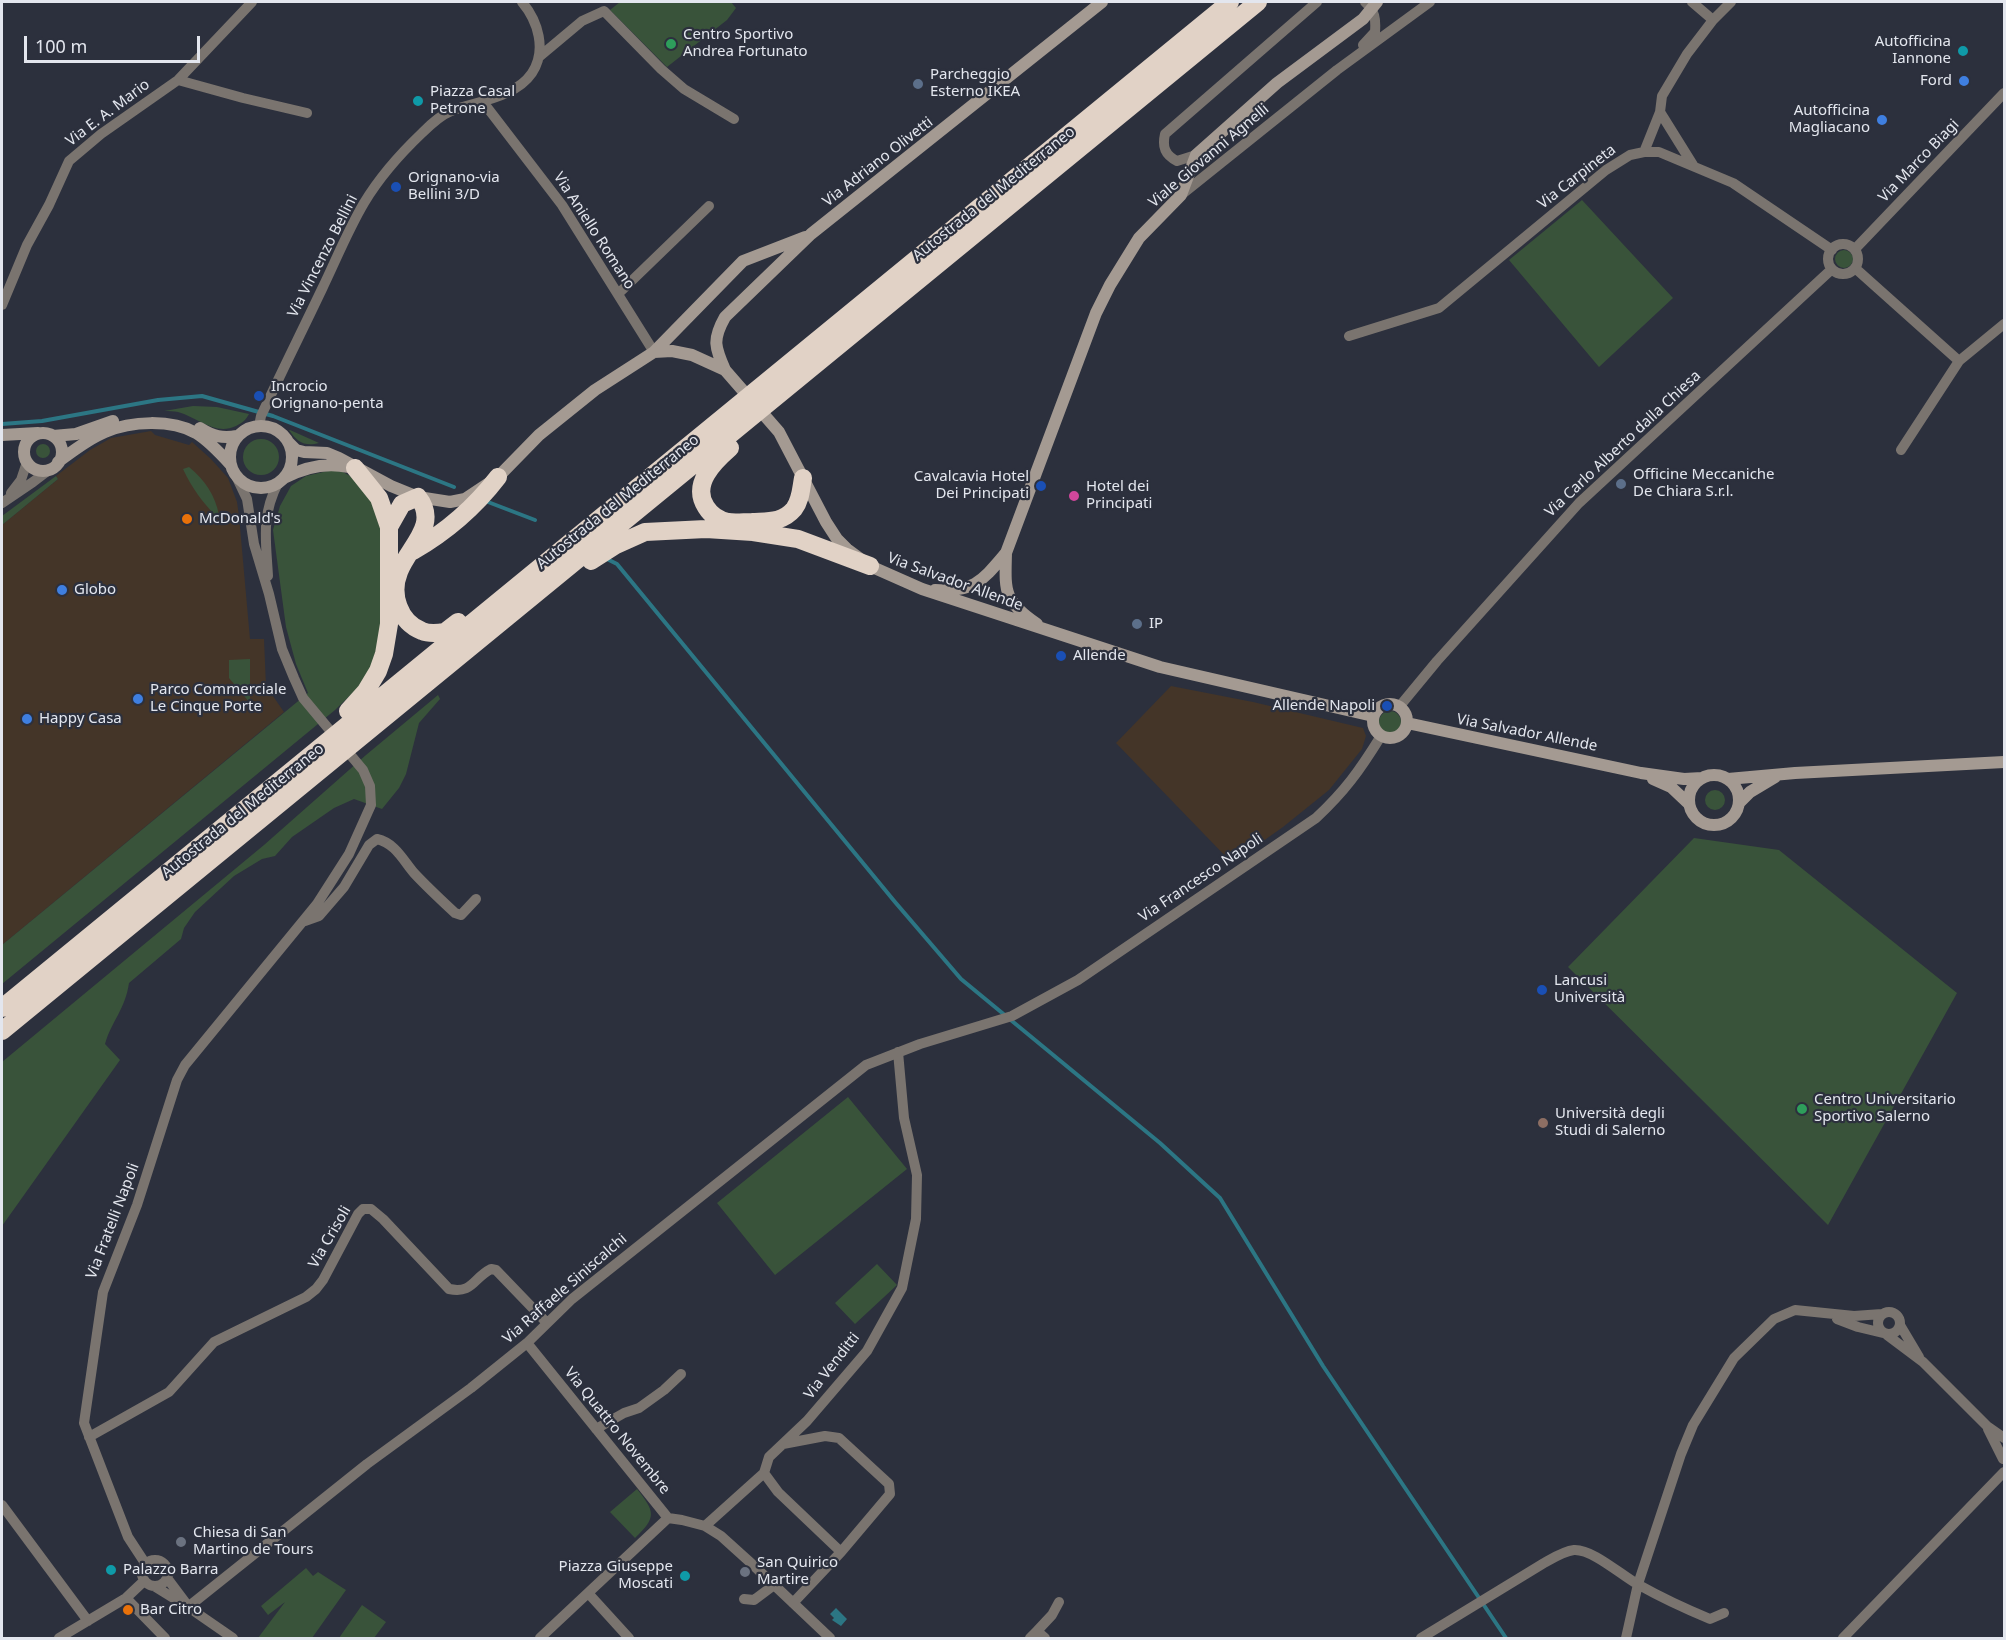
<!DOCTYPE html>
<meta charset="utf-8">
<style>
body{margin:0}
#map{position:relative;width:2006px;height:1640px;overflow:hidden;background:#2c303d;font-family:"Noto Sans",sans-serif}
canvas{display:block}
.frame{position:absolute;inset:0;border:3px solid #e3e6ee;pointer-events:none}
.scale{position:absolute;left:24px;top:36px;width:176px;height:27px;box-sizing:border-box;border:3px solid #e3e6ee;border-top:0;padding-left:8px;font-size:18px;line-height:21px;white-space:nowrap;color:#e3e6ee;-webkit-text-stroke:4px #2c303d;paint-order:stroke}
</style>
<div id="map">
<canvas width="2006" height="1640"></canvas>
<div class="frame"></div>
<div class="scale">100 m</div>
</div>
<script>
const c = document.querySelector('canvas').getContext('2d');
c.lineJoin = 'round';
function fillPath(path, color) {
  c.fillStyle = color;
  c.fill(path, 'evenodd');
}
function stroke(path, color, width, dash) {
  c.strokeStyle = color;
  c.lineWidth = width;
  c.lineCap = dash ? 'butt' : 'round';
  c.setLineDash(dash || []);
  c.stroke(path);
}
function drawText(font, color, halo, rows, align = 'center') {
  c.font = font + ' "Noto Sans",sans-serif';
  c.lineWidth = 4.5;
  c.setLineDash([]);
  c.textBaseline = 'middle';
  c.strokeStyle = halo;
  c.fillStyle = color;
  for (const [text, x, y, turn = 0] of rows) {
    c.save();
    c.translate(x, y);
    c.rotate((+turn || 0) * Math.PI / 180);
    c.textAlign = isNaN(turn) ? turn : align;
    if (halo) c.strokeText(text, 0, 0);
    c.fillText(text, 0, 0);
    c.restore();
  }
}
fillPath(new Path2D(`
 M151 431 155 435 189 445 192 442 211 459 228 478 237 502 239 516 250 639H264L266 686 284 712 2 945V525L58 479 56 476 90 450 111 438Z
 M1171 686 1253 702 1363 728 1366 736 1362 749 1329 790 1283 827 1232 863 1116 743Z`), '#443528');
fillPath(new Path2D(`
 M620 2H731L736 8 727 20 667 67 610 10Z
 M1582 200 1673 298 1599 367 1509 260Z
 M1835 259a9 9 0 1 1 18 0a9 9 0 1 1-18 0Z
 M193 406 217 407 249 414C246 420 242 423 236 426 215 436 199 418 178 412 174 411 169 411 164 411Z
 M289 430H290L319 443C305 447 297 442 289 430Z
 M243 457a18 18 0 1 1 36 0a18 18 0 1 1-36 0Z
 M36 451a7 7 0 1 1 14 0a7 7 0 1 1-14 0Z
 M189 467C205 480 215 495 219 515L217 517C202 502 192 488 183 469Z
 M332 470 343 472 357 480 373 498 382 520V626L369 677 335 710 2 984V945L308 693 296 664 286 627 273 530 280 506 291 486 306 476Z
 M56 476 58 479 2 525V516Z
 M250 659V703L229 678V660Z
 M438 695 440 699 419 723 406 774 399 788 382 809 354 799 334 808 292 837 275 856 262 859 234 876 195 912 184 928 181 939 129 983C125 1010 112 1020 105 1044L120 1060 2 1226V1062L264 845 366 755Z
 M1379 722a11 11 0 1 1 22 0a11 11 0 1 1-22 0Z
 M1705 800a10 10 0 1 1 20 0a10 10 0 1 1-20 0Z
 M1694 838 1779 850 1957 993 1828 1225 1568 967Z
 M848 1097 907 1169 775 1275 717 1203Z
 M877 1264 897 1285 855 1324 835 1303Z
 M637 1489C655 1512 657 1517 635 1538L610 1512Z
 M306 1568 313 1576 318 1572 346 1590 312 1638H258L285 1602 268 1615 261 1606Z
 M362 1605 386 1622 374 1638H339Z`), '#39533a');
fillPath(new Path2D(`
 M836 1608 847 1619 841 1626 832 1620 834 1618 830 1614Z`), '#2c7684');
stroke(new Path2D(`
 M2 424 42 421 158 400 202 396 273 416 454 487
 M488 502 535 520
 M607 559 617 564 895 902 961 979 1160 1143 1220 1198 1323 1366 1506 1638`), '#2c7684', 4);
stroke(new Path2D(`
 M1692 2 1713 20
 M1363 45 1375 32C1376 19 1375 11 1365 2
 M539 57 582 21 604 11 661 69 684 89 734 119
 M178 80 243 98 307 113
 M483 102 562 205 654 352
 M1660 112 1693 165
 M1644 152 1660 112 1662 96 1687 54 1713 20 1731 2
 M1196 155 1177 161C1165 155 1162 147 1165 134L1317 2
 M1181 195 1337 70 1430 2
 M1828 259a15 15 0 1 1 30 0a15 15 0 1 1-30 0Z
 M1855 249 2004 93
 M1855 268 1959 361 2004 324
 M618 294 709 206
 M2 305 27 245 49 205 69 161 101 134 178 80 252 2
 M1349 336 1439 308 1606 170 1630 155 1644 152H1659L1733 183 1832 250
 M259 426 261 416C281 373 302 331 322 289 336 260 348 230 364 203 379 178 401 153 422 133 430 125 441 115 451 111 477 101 515 98 532 73 547 50 538 21 522 2
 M1901 450 1959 361
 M11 493 21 480 27 462
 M2 503 33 482 50 469
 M268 576C266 540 261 516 278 483
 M1399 707 1437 661 1579 503 1832 269
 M305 921 319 916 344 887 369 845 377 839C395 843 403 860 414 873 427 887 441 900 455 913L461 915 476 899
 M1878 1323a11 11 0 1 1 22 0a11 11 0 1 1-22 0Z
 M1837 1319 1858 1327 1883 1333
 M1900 1325 1919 1357
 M1887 1335 1923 1362 1987 1426 2004 1438
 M527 1343 668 1518 682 1520 705 1526 721 1536 752 1564 830 1638
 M596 1429 624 1413 639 1408 664 1390 681 1374
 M1988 1429 2003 1459
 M89 1437 169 1392 214 1342 306 1297 316 1289 323 1280 358 1214 363 1209H371L383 1219 449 1289C473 1294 473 1278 491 1269L496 1270 547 1323
 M783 1444 825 1436 839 1438 889 1484 890 1494 841 1552
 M2 1505 88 1621
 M705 1526 764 1473
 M142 1573a13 13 0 1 1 26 0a13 13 0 1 1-26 0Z
 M145 1563 128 1537 84 1423 103 1292 137 1205 177 1080 185 1065 317 904 349 854 371 805 370 786 363 770 303 698 294 678 282 649 269 594 254 544 247 499 237 478
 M167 1578 185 1602
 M154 1586 188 1607 233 1638
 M588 1593 629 1638
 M126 1598 165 1638
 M744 1599 754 1600 774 1585
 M793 1603 841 1552 778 1492 764 1473 769 1457 807 1421 867 1351 902 1288 916 1219 917 1175 904 1118 898 1052
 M188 1607 367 1464 471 1388 527 1343 572 1299 866 1065 920 1044 1012 1016 1078 980 1316 818C1345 791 1360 770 1381 736
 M1037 1631 1052 1615 1059 1602
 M59 1638 126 1598 144 1581
 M540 1638 668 1518
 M1030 1638 1037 1631 1045 1638
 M1421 1638 1544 1563C1553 1558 1564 1551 1574 1550 1593 1549 1622 1576 1639 1585 1662 1598 1686 1609 1710 1619L1724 1613
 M1626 1638 1638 1584 1681 1454 1693 1425 1734 1358 1774 1319 1795 1310 1854 1316 1882 1314
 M1843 1638 2004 1472`), '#7a746f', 10);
stroke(new Path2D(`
 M654 352 743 261 805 237
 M725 370C715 347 712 340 725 317L811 234 1102 2
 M230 457a31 31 0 1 1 62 0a31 31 0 1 1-62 0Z
 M200 428C213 436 222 439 237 436
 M24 452a19 19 0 1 1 38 0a19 19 0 1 1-38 0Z
 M2 435 38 433
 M53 436 76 434 113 421
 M288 442 296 450 304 452 327 453 339 458 391 486 418 497 450 502 465 499 498 477 539 435 595 390 654 352 672 351 692 355 725 370 779 432 826 522 837 539 847 549 870 566 922 589 1160 667 1373 716
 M58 462C73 451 88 439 105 432 131 421 171 419 196 433 209 441 220 453 230 464
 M284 478C305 467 325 462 348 467
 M935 590C974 593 983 580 1006 553
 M1037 624C1003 601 1005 591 1006 553L1096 313 1110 285 1139 238 1181 195 1196 155 1277 83 1363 19 1377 2
 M1373 721a17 17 0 1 1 34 0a17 17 0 1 1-34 0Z
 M1407 723 1641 773 1684 779 1702 778
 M1689 800a25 25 0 1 1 50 0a25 25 0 1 1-50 0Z
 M1653 779 1671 787 1689 804
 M1728 779 1795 773 2004 762
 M1740 802 1750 792 1775 777`), '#a49a92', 12);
stroke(new Path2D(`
 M730 448C714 462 691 484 706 507 711 515 718 520 728 522 735 523 744 522 752 522 768 521 782 523 794 509 801 500 801 488 803 478
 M389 527 402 504 418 497C440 525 408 547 399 572 390 594 399 622 422 631 429 634 438 633 445 632L458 622
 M413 551C446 532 475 507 498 477
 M591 561 616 545 645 532 706 529 753 532 798 539 870 566
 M348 711 366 691 378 671 384 654 389 624V527L379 498 355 468
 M2 1008 1230 2
 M2 1031 1258 2`), '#e1d2c6', 18);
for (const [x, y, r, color] of [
 [671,44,6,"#2e9e5b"],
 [1963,51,6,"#0f9aa8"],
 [1964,81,6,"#3f7fe0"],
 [918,84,6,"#5c6f8a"],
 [418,101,6,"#0f9aa8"],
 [1882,120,6,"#3f7fe0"],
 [396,187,6,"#1a4fb4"],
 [259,396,6,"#1a4fb4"],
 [1621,484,6,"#5c6f8a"],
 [1041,486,6,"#1a4fb4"],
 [1074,496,6,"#d1479c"],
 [187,519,6,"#e8710a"],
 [62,590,6,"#3f7fe0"],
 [1137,624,6,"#5c6f8a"],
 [1061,656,6,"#1a4fb4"],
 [138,699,6,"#3f7fe0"],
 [1387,706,6,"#1a4fb4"],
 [27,719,6,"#3f7fe0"],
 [1542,990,6,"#1a4fb4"],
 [1802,1109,6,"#2e9e5b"],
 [1543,1123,6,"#8d6e63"],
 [181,1542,6,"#6b7280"],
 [111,1570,6,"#0f9aa8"],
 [745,1572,6,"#6b7280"],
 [685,1576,6,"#0f9aa8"],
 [128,1610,6,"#e8710a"]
]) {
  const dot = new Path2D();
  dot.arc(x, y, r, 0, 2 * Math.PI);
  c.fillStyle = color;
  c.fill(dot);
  stroke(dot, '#2c303d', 2);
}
drawText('15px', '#e3e6ee', '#2c303d', [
 ["Centro Sportivo",683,35],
 ["Andrea Fortunato",683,52],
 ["Autofficina",1951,42,"right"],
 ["Iannone",1951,59,"right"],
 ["Parcheggio",930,75],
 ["Esterno IKEA",930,92],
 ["Ford",1952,81,"right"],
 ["Piazza Casal",430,92],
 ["Petrone",430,109],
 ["Autofficina",1870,111,"right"],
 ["Magliacano",1870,128,"right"],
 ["Orignano-via",408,178],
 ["Bellini 3/D",408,195],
 ["Incrocio",271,387],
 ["Orignano-penta",271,404],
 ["Officine Meccaniche",1633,475],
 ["De Chiara S.r.l.",1633,492],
 ["Cavalcavia Hotel",1029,477,"right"],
 ["Dei Principati",1029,494,"right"],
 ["Hotel dei",1086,487],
 ["Principati",1086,504],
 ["McDonald's",199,519],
 ["Globo",74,590],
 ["IP",1149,624],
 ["Allende",1073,656],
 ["Parco Commerciale",150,690],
 ["Le Cinque Porte",150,707],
 ["Allende Napoli",1375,706,"right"],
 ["Happy Casa",39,719],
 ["Lancusi",1554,981],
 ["Università",1554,998],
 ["Centro Universitario",1814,1100],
 ["Sportivo Salerno",1814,1117],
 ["Università degli",1555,1114],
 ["Studi di Salerno",1555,1131],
 ["Chiesa di San",193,1533],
 ["Martino de Tours",193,1550],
 ["San Quirico",757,1563],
 ["Martire",757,1580],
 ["Piazza Giuseppe",673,1567,"right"],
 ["Moscati",673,1584,"right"],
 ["Palazzo Barra",123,1570],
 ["Bar Citro",140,1610]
], 'left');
drawText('15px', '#e3e6ee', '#2c303d', [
 ["Via E. A. Mario",108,113,-37],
 ["Viale Giovanni Agnelli",1209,156,-40],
 ["Via Marco Biagi",1919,161,-46],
 ["Via Adriano Olivetti",878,162,-38],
 ["Via Carpineta",1577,177,-38],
 ["Autostrada del Mediterraneo",994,194,-39],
 ["Via Aniello Romano",594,231,57],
 ["Via Vincenzo Bellini",323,256,-63],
 ["Via Carlo Alberto dalla Chiesa",1623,444,-43],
 ["Autostrada del Mediterraneo",618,502,-39],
 ["Via Salvador Allende",955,582,20],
 ["Via Salvador Allende",1527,733,11],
 ["Autostrada del Mediterraneo",243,811,-39],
 ["Via Francesco Napoli",1201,878,-34],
 ["Via Fratelli Napoli",113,1221,-69],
 ["Via Crisoli",330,1237,-60],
 ["Via Raffaele Siniscalchi",565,1289,-41],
 ["Via Venditti",832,1366,-52],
 ["Via Quattro Novembre",617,1431,51]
]);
</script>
